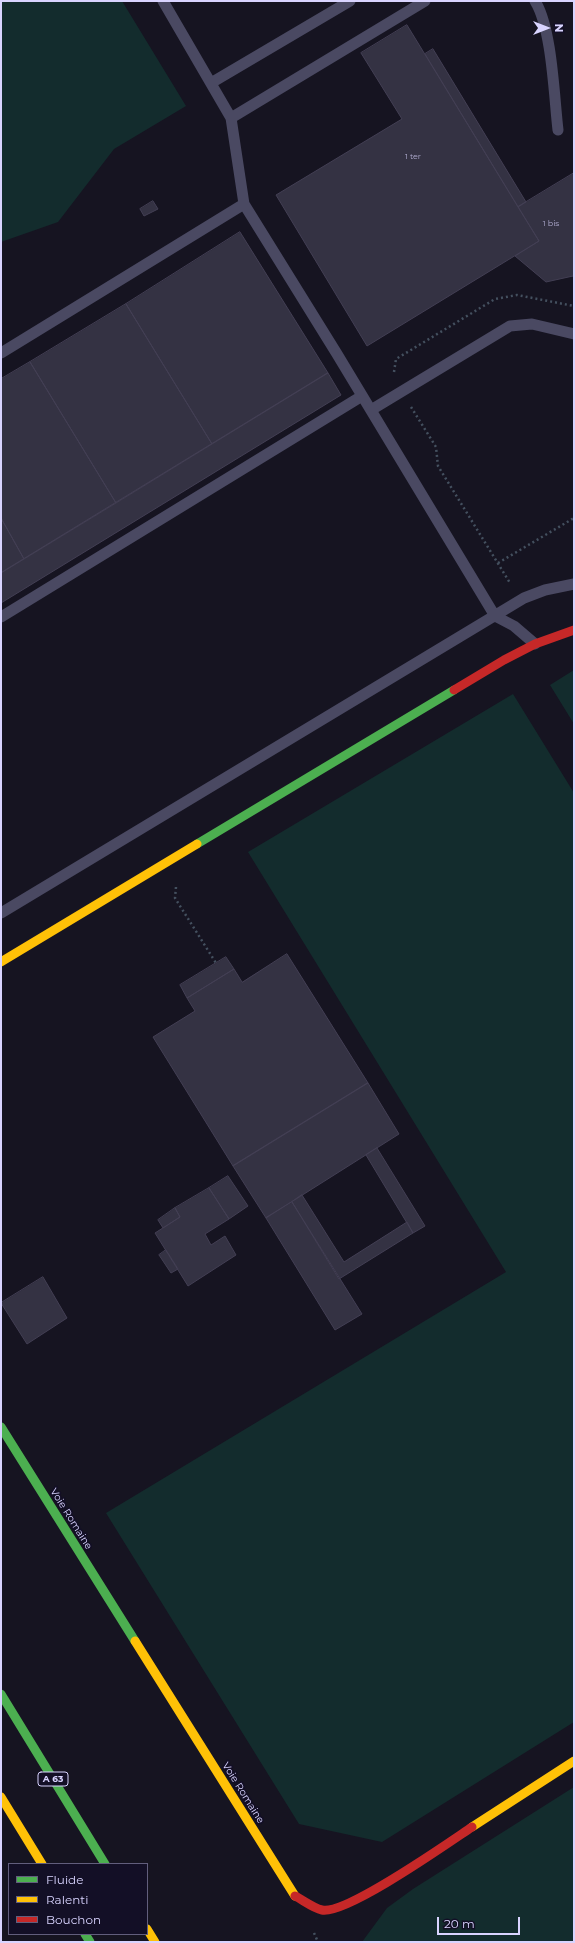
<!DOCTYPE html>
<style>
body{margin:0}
#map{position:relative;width:575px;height:1943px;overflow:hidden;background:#161421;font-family:Montserrat,sans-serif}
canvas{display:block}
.frame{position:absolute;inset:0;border:2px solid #d9d4ff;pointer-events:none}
.legend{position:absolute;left:8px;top:1863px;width:140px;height:72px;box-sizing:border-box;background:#130f26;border:1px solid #625e7d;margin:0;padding:5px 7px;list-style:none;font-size:12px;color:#d9d4ff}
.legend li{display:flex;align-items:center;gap:8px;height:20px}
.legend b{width:20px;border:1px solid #625e7d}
.north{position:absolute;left:527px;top:8px;width:40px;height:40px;-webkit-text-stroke:3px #130f26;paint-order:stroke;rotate:90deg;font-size:11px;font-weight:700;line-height:16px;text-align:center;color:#d9d4ff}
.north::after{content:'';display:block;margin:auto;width:14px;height:18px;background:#d9d4ff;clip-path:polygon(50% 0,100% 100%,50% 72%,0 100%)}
.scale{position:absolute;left:437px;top:1917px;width:83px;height:18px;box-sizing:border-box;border:2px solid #d9d4ff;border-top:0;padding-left:5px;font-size:12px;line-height:14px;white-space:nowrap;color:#d9d4ff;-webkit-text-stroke:3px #130f26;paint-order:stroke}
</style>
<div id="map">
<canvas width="575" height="1943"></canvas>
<div class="frame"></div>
<ul class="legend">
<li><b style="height:5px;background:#4caf50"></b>Fluide</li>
<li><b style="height:5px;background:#ffc107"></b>Ralenti</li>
<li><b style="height:5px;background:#c62828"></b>Bouchon</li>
</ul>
<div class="north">N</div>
<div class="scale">20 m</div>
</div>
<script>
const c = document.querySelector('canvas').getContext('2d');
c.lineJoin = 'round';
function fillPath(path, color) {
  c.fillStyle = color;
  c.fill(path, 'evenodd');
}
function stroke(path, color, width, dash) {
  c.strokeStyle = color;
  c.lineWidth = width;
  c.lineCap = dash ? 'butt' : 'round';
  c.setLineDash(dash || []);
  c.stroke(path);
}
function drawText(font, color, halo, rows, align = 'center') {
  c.font = font + ' Montserrat,sans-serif';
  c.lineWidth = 3.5;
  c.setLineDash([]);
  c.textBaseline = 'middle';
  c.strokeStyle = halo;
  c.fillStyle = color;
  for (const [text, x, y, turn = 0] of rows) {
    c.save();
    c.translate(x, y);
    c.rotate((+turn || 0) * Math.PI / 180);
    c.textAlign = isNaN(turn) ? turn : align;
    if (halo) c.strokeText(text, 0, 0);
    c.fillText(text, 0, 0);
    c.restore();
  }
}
fillPath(new Path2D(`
 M1 1H122L186 106 114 149 58 222 1 242Z
 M574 670V724L550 685Z
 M513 694 574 793V1722L382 1842 299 1824 106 1513 506 1272 248 852Z
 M574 1787V1942H362L387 1908 413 1889Z`), '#132c2d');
const building = new Path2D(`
 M407 25 539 241 367 346 276 195 402 119 361 53Z
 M433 49 526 202 518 207 425 54Z
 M574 173V278L573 276 546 282 515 256 539 241 518 207Z
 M153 201 158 209 144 216 140 209Z
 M240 232 328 373 212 444 126 304Z
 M126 304 212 444 116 503 30 362Z
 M30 362 116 503 24 559 1 518V379Z
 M328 373 341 395 1 603V573Z
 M1 518 24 559 1 573Z
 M287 954 368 1083 233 1166 153 1037 195 1011 187 998 234 969 242 982Z
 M226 957 234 969 187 998 180 985Z
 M368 1083 399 1134 266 1218 233 1166Z
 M377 1148 425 1226 413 1233 366 1155Z
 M228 1176 248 1206 229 1219 209 1188Z
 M209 1188 229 1219 205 1234 211 1245 225 1236 236 1255 188 1286 155 1233 180 1217 175 1208Z
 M302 1195 344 1262 407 1222 413 1233 339 1279 292 1202Z
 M292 1202 362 1314 335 1330 266 1218Z
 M175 1208 180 1217 163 1228 158 1220Z
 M166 1250 178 1269 171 1273 159 1255Z
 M43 1277 67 1318 27 1344 1 1303Z`);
fillPath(building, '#343243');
stroke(building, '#433f54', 1);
stroke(new Path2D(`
 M394 372 396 359 495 299 517 295 574 306
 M411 407 436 447 438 466 510 583
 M498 563 574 518
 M176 887 175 898 216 963
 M314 1933 318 1942`), '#44505f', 2.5, [2, 3]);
stroke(new Path2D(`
 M163 1 231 118
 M425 1 231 118 244 204 337 354 495 616 514 626 535 644
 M535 1C552 28 554 96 558 130
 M211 83 350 1
 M1 353 244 204
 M371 410 510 326 532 324 574 334
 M1 617 362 396
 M1 913 524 598 545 590 574 584`), '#4a4962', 11);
stroke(new Path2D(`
 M197 844 454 690
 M1 1427 135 1641
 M1 1694 105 1864
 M85 1934 90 1942`), '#4caf50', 9);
stroke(new Path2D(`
 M1 962 197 844
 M135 1641 295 1896
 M1 1797 42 1864
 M472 1827 574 1761
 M147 1929 155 1942`), '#ffc107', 9);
stroke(new Path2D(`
 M454 690 504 660 535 644 574 630
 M295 1896C303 1900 313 1908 322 1910 346 1915 448 1843 472 1827`), '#c62828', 9);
drawText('8px', '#b0acd0', null, [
 ["1 ter",413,157],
 ["1 bis",551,224]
]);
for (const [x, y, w] of [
 [53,1779,30]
]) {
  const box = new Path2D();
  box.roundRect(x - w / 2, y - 7, w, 14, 3);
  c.fillStyle = '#130f26';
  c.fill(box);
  stroke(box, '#d9d4ff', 1);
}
drawText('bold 9px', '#d9d4ff', null, [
 ["A 63",53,1779]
]);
drawText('10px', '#d9d4ff', '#130f26', [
 ["Voie Romaine",71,1519,58],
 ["Voie Romaine",243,1793,58]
]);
</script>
